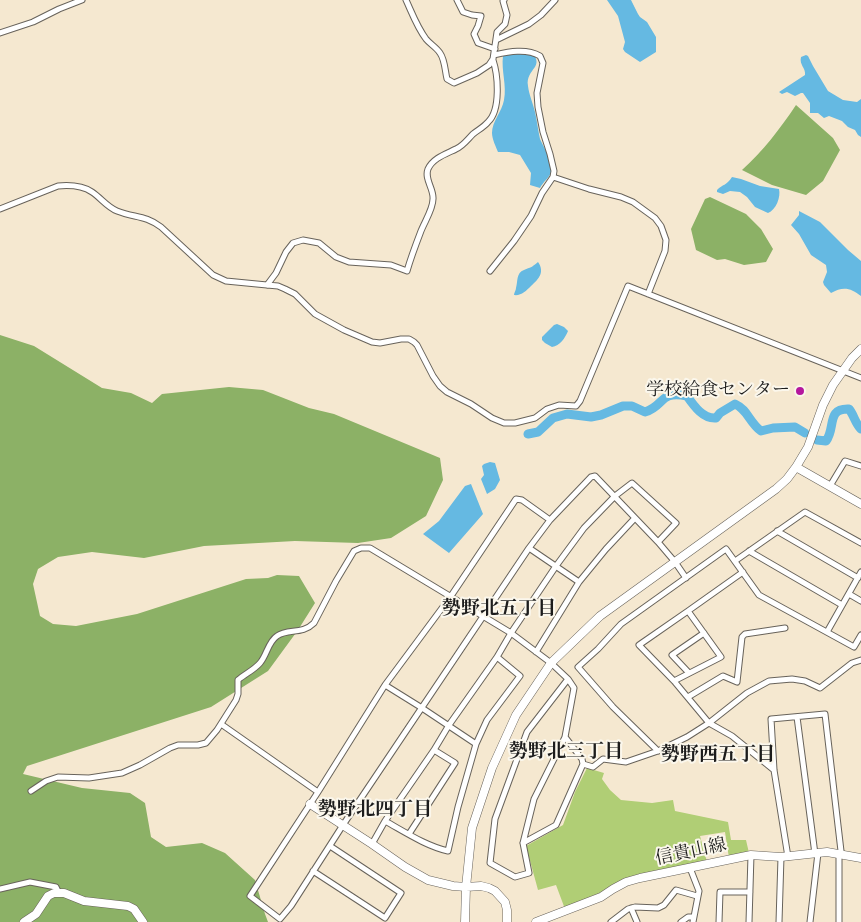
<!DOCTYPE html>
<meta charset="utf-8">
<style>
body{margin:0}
canvas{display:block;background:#f5e8d0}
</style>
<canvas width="861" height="922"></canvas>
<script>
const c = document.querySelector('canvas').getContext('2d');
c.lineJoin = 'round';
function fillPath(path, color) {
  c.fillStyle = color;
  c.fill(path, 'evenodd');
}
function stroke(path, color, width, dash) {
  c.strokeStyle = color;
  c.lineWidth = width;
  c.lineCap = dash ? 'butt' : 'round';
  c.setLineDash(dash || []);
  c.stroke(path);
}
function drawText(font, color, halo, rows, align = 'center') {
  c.font = font + ' "IM FELL Double Pica","Noto Serif JP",serif';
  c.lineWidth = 4;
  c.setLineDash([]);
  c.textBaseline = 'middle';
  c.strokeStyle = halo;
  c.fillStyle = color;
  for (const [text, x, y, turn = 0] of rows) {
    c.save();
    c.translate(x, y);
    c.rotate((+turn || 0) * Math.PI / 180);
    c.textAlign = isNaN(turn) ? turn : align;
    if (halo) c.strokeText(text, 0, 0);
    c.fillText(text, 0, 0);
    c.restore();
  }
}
fillPath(new Path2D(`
 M587 768 604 773 602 779 610 790 621 800 652 803 673 800 675 811 728 822 731 840H746L749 853 729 858 725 832 700 836 707 862 630 877 606 889V890L565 909 556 885 538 890 526 846 563 825 575 792Z`), '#b0ce75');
fillPath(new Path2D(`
 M796 105 833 138 840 150 823 181 806 195 772 185 742 170C763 151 780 129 796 105Z
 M710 197 746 214 761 229 773 249 766 262 744 265 725 259 717 260 696 250 691 229 705 199Z
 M0 335 34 346 102 388 131 393 152 403 162 394 229 387 263 390 309 408 334 414 440 458 443 480 426 516 391 538 358 543 295 541 204 546 144 558 92 552 58 557 38 569 33 584 40 616 53 624 76 626 137 614 246 579 268 578 277 575 299 576 315 603 298 630 268 671 211 707 27 766 23 774 82 788 130 793 145 803 151 837 166 847 202 843 225 853 255 880 265 914 268 922H0Z`), '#8cb166');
fillPath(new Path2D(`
 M607 0H631L638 14 640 17 647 22 656 37V52L640 62 625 52 623 49 625 42 618 16Z
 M529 50C548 67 525 68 528 86 529 95 533 103 535 112 537 121 538 130 540 139 544 148 553 161 551 172 550 177 543 182 540 188L530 185 531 173 520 155 509 152H498C496 147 492 139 492 133 492 121 502 112 504 100 507 85 501 71 503 56Z
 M806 55 808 56 813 66 828 91 843 100 857 102 861 99V137L858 135 855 130 848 127 842 121 829 116 824 118 818 113H810V103L803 93H801L795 96 787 92 782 94 779 92 805 75C806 68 799 65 801 57Z
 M732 177 741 179 760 186 779 189C781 197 776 210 768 213L755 207 747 197 740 192 730 191 723 194 717 192V190C723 184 726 186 732 177Z
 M799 211 820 222 848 250 861 261V296C851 288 843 286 831 293L824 285 823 282 827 272 826 265 811 255 799 234 791 225 799 215Z
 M538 262C545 272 539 279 531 286 526 291 521 296 514 295 514 293 516 290 516 288 518 281 516 273 524 270 531 267 531 268 538 262Z
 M557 324 564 327 568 331C565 338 560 346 552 347L545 343 542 340V337L554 325Z
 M490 462 495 463 500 480 495 489 487 494 481 479 484 475 482 466 484 464Z
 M471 484 483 514 449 553 423 534 439 521 465 486Z`), '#65b9e2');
stroke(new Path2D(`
 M528 434 538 432 553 418 567 414 591 417 601 415 623 406H632L645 412C665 406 659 390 687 396 694 406 703 419 716 418L720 413 735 404C748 410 749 422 761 431L773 428 795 427 805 433
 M817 440 826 441C836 428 826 408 849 409 854 415 855 423 861 429`), '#65b9e2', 9);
const street = new Path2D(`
 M406 0C412 13 417 27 426 39 430 44 436 47 440 53 445 60 445 71 447 79L454 83 477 73 489 65 493 59 497 32 505 24 507 15 503 1 504 0
 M457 0 463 12 472 15 481 16 478 26 474 34 478 43 495 49
 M0 33 33 22 59 9 82 0
 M496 40 529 24 541 15 555 0
 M553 177 589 189 621 197 633 202 655 218 661 226 666 240 665 251 648 294
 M0 209 58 186C69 185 83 186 92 192 101 198 107 207 117 211 135 218 145 215 161 227L213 275 226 281 267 285 278 286 285 289 295 294 315 314 344 330 372 342 380 343 401 339H409L414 342 417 345 433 376 440 386 447 392 471 404 492 418 504 423H515L535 418 547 409 559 405 576 406 580 401 628 286 861 378
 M490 271 514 241 531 216 542 193 553 177 554 171 550 154 543 132 538 107 537 93 543 63 540 56C526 48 508 52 494 55
 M267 285 276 273 286 252 293 243 303 240 319 243 336 257 349 262 391 265 407 271C411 257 416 244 421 231 425 221 433 209 433 199 434 189 424 179 428 169 433 158 446 154 456 149 463 146 467 140 473 134 478 130 484 127 488 122 501 110 498 75 493 60
 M830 486 845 461 861 466
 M550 520 522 500 516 499 451 596 385 685 318 792 250 896 280 919 291 906 343 825 529 548 550 520 591 477 595 476 658 542 675 562 686 578
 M777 531 858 578
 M529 548 579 582
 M749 551 842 605
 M735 561 805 512 861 543
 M743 572 688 611 639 645 674 681 709 723 732 736 774 770
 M849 594 861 601
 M827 632 861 572
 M536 652 579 582 606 549 635 518
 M689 673 672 655 704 633
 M674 681 721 657 688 611
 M385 685 422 708 476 744
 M688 697 723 676 737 682 742 637 745 634 785 628
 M797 717 815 854
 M221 724 318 792
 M658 751 613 707 578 667 598 649 621 624 726 549 759 595 854 647 861 635
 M583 764 593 767 603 759 626 762 658 751 687 737 709 723 747 693 769 681 792 679 805 681 820 688 852 663 861 660
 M31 791 46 781 58 777 89 778 122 773 140 765 170 748 178 745H198L206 743 217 730 236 700 238 694V680C245 674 254 670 260 663 267 655 268 642 277 636 288 628 302 635 314 623L336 581 354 551 361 548H370L511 633 551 663 568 679 574 688 565 737 534 799 523 843 529 873 515 877 490 863 495 819 527 732 568 679
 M385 821C405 832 426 846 448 851L458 807 476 744 487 720 520 676 497 657
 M409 834 455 763 434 750
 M523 843 556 825 583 764 582 759 565 737
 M372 844 385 821 434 750 449 725 497 657 511 633 556 566 584 528 615 496 632 483 676 523 658 542
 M788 857 774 770 771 719 825 714 841 851 839 854V922
 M690 868 699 891 693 922
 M313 871 385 918 401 893 330 846
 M0 889 30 882 56 887 59 893
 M631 908 637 922
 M611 922 628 909 635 907 658 908 664 905 676 890 697 896
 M681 922 688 917H693
 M719 922 720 892H750
 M749 922 751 855
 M779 922 781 857
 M810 922 818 853`);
const secondary = new Path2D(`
 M796 467 808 447 823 405 833 385 852 358 861 349
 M310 804 372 844 405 867 428 880 453 886 466 887 481 886 489 888 495 891 505 902 507 910V922
 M24 922 36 914 48 896 54 893H64L84 901 128 906 134 909 143 922
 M465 922 466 887 472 828 492 768 516 715 551 663 600 616 776 489 787 479 796 467 861 504
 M536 922 601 897 613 889 626 882 640 878 751 855 781 857 827 852 861 858`);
stroke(street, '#68635b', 7);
stroke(secondary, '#68635b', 9);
stroke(street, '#fff', 5);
stroke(secondary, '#fff', 8);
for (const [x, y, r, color] of [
 [800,391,5,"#b5179e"]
]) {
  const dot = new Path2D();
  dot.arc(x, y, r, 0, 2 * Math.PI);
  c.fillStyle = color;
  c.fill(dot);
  stroke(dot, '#fbf7ec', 2);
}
drawText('18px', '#1c1c1c', '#fbf7ec', [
 ["学校給食センター",790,391]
], 'right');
drawText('18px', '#1c1c1c', '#fbf7ec', [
 ["信貴山線",691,853,-12]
]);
drawText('bold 19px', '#1c1c1c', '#fbf7ec', [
 ["勢野北五丁目",499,610],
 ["勢野北三丁目",566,753],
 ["勢野西五丁目",718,756],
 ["勢野北四丁目",375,811]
]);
</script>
